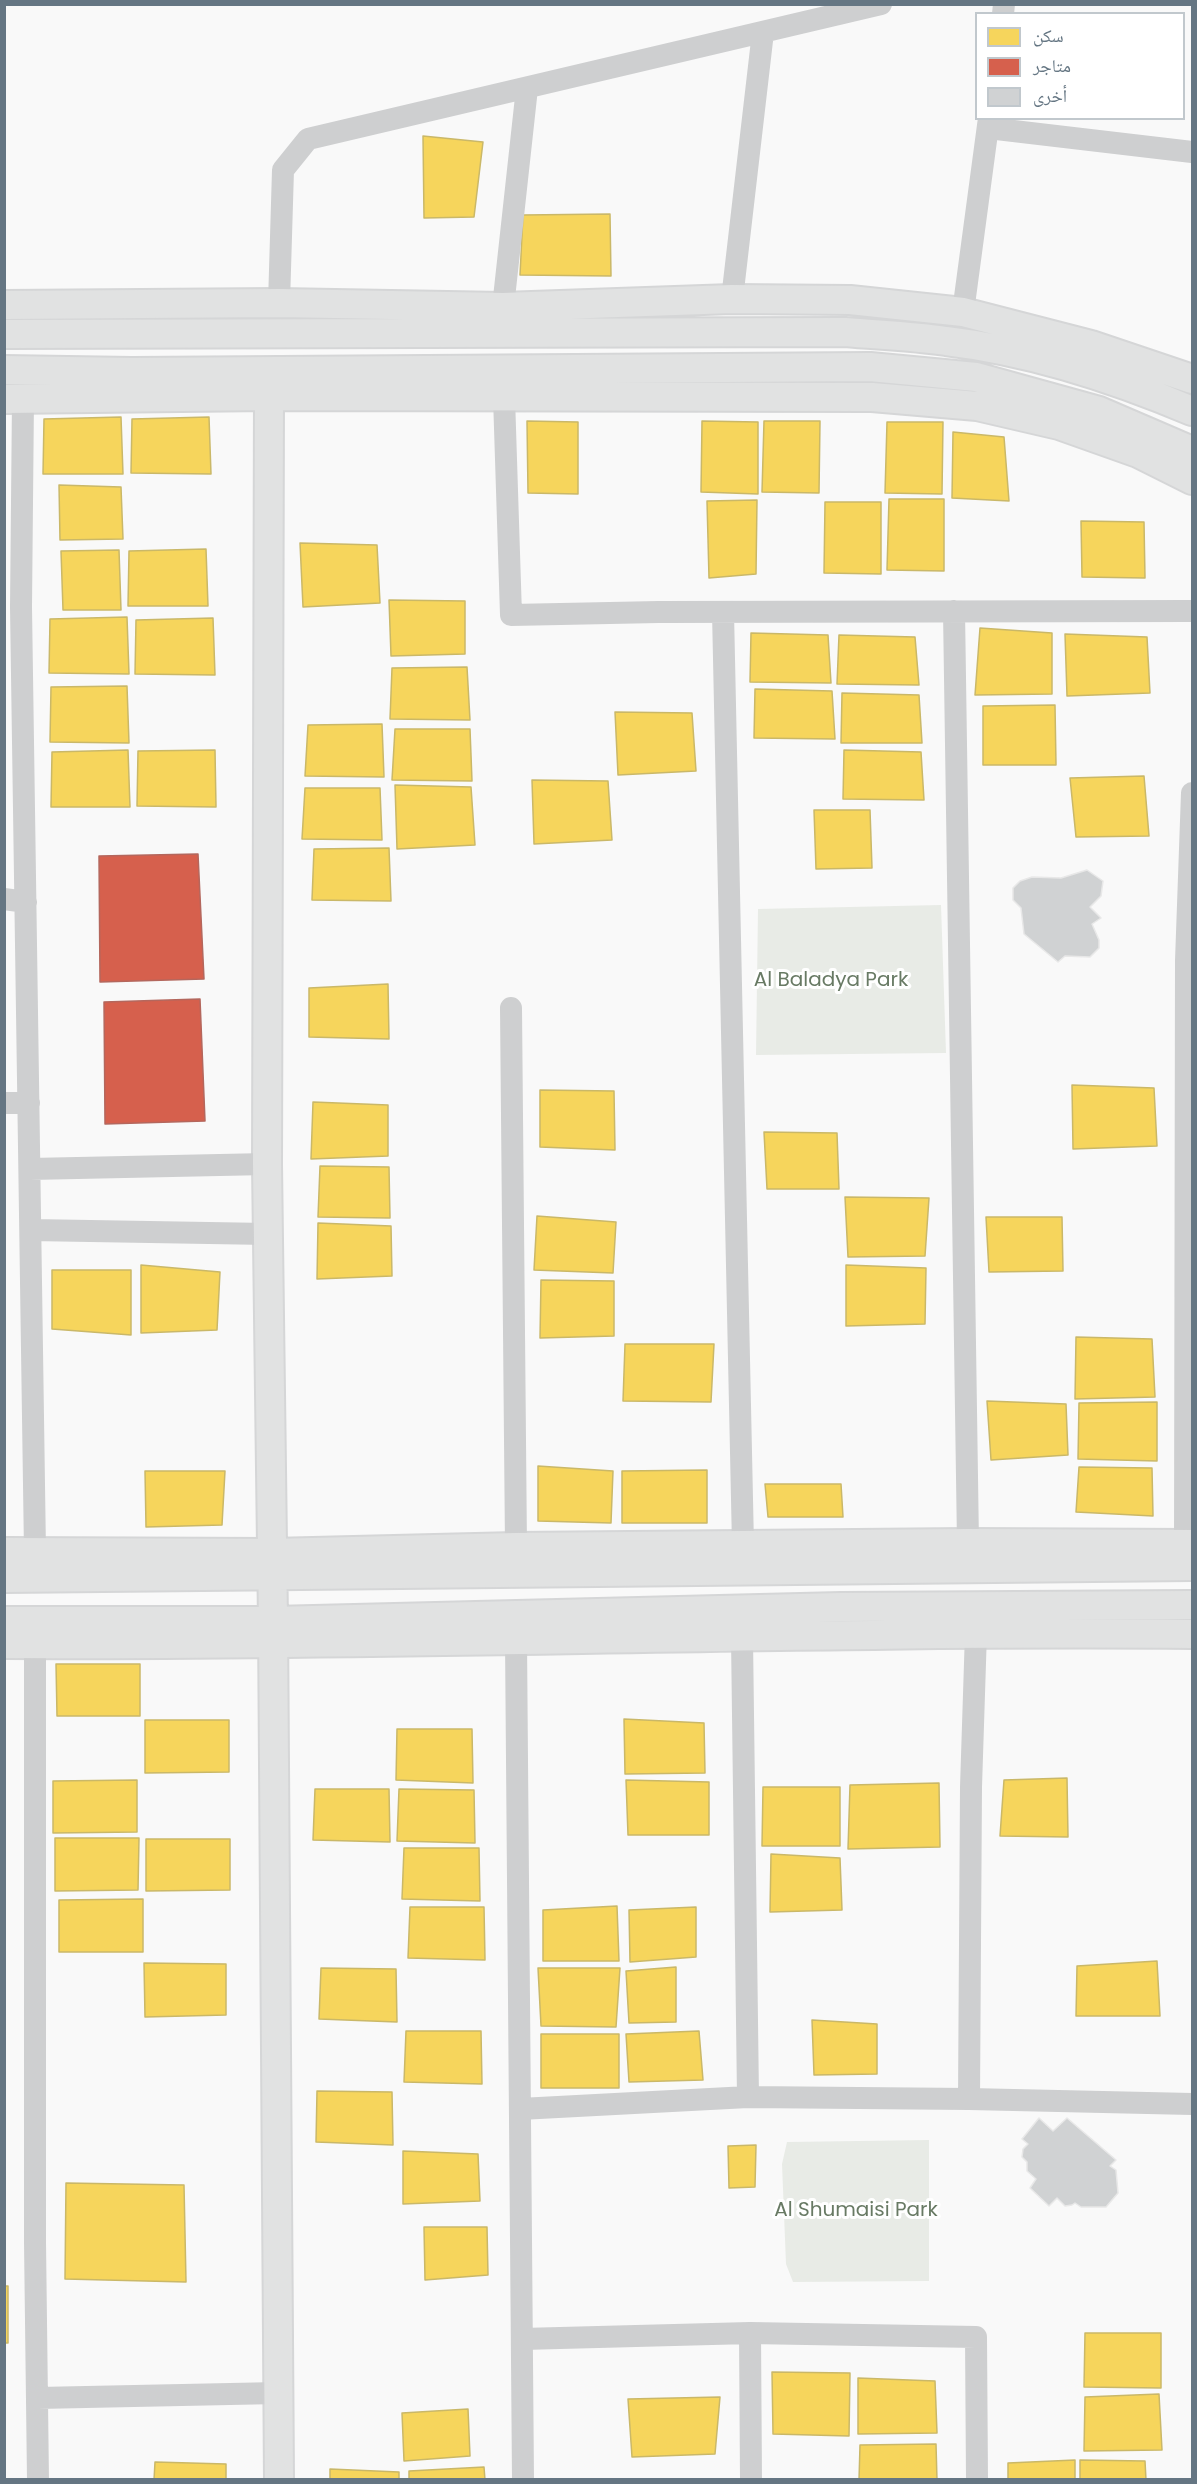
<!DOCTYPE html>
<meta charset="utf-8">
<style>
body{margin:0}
#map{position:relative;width:1197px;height:2484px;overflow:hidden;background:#f9f9f9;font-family:Poppins,"Noto Naskh Arabic",sans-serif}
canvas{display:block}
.frame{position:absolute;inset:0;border:6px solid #657683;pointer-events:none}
.legend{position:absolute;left:975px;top:12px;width:210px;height:108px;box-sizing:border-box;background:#fff;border:2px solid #c1c8cd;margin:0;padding:8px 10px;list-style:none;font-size:18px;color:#657683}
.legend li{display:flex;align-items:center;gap:12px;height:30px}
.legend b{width:30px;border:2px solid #c1c8cd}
</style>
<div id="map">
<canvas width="1197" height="2484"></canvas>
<div class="frame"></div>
<ul class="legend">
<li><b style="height:16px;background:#f6d55c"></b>سكن</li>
<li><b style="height:16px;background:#d6604d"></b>متاجر</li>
<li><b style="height:16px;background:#d0d2d3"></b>أخرى</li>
</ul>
</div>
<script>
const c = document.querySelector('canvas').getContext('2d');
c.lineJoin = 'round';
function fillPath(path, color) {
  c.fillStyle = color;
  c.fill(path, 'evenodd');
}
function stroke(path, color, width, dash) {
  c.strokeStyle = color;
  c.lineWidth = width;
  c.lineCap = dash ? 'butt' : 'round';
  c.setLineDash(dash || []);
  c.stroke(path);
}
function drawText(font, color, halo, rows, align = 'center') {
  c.font = font + ' Poppins,sans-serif';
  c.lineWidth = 6;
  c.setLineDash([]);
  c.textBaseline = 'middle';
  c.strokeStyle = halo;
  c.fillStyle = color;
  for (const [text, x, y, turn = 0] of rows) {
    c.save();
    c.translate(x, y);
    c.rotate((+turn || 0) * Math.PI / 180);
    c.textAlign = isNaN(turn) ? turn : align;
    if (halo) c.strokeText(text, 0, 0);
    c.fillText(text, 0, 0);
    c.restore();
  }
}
fillPath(new Path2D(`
 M941 905 946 1053 756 1055 758 909Z
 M929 2140V2281L793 2282 786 2264 782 2164 787 2142Z`), '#e8ebe6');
const homes = new Path2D(`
 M423 136 483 142 474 217 424 218Z
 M610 214 611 276 520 275 523 215Z
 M121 417 123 474H43L44 419Z
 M209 417 211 474 131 473 132 419Z
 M527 421 578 422V494L528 493Z
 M702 421 758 422V494L701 492Z
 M764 421H820L819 493 762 492Z
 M887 422H943L942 494 885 493Z
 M953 432 1004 437 1009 501 952 498Z
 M59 485 121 487 123 539 60 540Z
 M889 499H944V571L887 570Z
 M757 500 756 574 709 578 707 501Z
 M825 502H881V574L824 573Z
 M1081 521 1144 522 1145 578 1082 577Z
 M300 543 377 545 380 603 303 607Z
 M206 549 208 606H128L129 551Z
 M119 550 121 610H63L61 551Z
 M389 600 465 601V654L391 656Z
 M127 617 129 674 49 673 50 619Z
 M213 618 215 675 135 674 136 620Z
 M980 628 1052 633V694L975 695Z
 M751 633 828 635 831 683 750 682Z
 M1065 634 1147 637 1150 693 1067 696Z
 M839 635 915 637 919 685 837 684Z
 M467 667 470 720 390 719 392 668Z
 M127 686 129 743 50 742 51 687Z
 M755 689 832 691 835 739 754 738Z
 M842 693 919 695 922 743H841Z
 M1055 705 1056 765H983V706Z
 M615 712 692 713 696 771 618 775Z
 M382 724 384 777 305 776 308 725Z
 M395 729H470L472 781 392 780Z
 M128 750 130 807H51L52 752Z
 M215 750 216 807 137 806 138 751Z
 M844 750 921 752 924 800 843 799Z
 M1144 776 1149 836 1076 837 1070 778Z
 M532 780 608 781 612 840 534 844Z
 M395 785 471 787 475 845 397 849Z
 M305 788H380L382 840 302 839Z
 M814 810H870L872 868 816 869Z
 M389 848 391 901 312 900 314 849Z
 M388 984 389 1039 309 1037V988Z
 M1072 1085 1154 1088 1157 1146 1073 1149Z
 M540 1090 614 1091 615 1150 540 1147Z
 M313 1102 388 1105V1156L311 1159Z
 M764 1132 837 1133 839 1189H767Z
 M320 1166 389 1167 390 1218 318 1217Z
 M845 1197 929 1198 925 1256 848 1257Z
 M537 1216 616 1222 613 1273 534 1270Z
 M986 1217H1062L1063 1271 989 1272Z
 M318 1223 391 1226 392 1276 317 1279Z
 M141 1265 220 1272 217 1330 141 1333Z
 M846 1265 926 1268 925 1324 846 1326Z
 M52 1270H131V1335L52 1329Z
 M541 1280 614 1281V1336L540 1338Z
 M1076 1337 1152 1339 1155 1397 1075 1399Z
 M625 1344H714L711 1402 623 1401Z
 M987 1401 1066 1404 1068 1455 991 1460Z
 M1157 1402V1461L1078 1459 1079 1403Z
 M538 1466 613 1471 611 1523 538 1521Z
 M1079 1467 1152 1468 1153 1516 1076 1512Z
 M707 1470V1523H622V1471Z
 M145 1471H225L222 1525 146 1527Z
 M765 1484H841L843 1517H768Z
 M56 1664H140V1716H57Z
 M624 1719 704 1723 705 1773 625 1774Z
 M145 1720H229V1772L145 1773Z
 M397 1729H472L473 1783 396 1780Z
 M1067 1778 1068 1837 1000 1836 1004 1780Z
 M137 1780V1832L53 1833V1781Z
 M626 1780 709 1782V1835H628Z
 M939 1783 940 1847 848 1849 850 1785Z
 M763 1787H840V1846H762Z
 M315 1789H389L390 1842 313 1840Z
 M399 1789 474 1790 475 1843 397 1841Z
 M55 1838H139L138 1890 55 1891Z
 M146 1839H230V1890L146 1891Z
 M404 1848H479L480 1901 402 1899Z
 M771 1854 840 1858 842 1910 770 1912Z
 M143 1899V1952H59V1900Z
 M617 1906 619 1961H543V1910Z
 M410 1907H484L485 1960 408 1958Z
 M696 1907V1957L630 1962 629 1910Z
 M1157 1961 1160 2016H1076L1077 1966Z
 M144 1963 226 1964V2015L145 2017Z
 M676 1967V2022L629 2023 626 1971Z
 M321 1968 396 1969 397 2022 319 2019Z
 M538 1968H620L616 2027 541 2026Z
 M812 2020 877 2024V2074L814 2075Z
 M406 2031H481L482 2084 404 2082Z
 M699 2031 703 2080 629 2082 626 2034Z
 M541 2034H619V2088H541Z
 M317 2091 392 2092 393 2145 316 2142Z
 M756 2145 755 2187 729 2188 728 2146Z
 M403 2151 478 2154 480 2201 403 2204Z
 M66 2183 184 2185 186 2282 65 2279Z
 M424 2227H487L488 2275 425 2280Z
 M4 2286H8V2343H4Z
 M1085 2333H1161V2388L1084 2387Z
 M772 2372 850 2373 849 2436 773 2434Z
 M858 2378 935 2381 937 2433 858 2434Z
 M1159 2394 1162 2450 1084 2451 1085 2397Z
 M720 2397 715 2454 632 2457 628 2399Z
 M468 2409 470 2456 404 2461 402 2413Z
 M936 2444 937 2480H859L860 2445Z
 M1075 2460V2480H1008V2463Z
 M1080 2460 1145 2461 1146 2480H1080Z
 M155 2462 226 2464V2480H154Z
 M484 2467 485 2480H409V2471Z
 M330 2469 399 2472V2480H330Z`);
fillPath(homes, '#f6d55c');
stroke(homes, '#cab868', 1.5);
const shops = new Path2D(`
 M198 854 204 979 100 982 99 856Z
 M200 999 205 1121 105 1124 104 1002Z`);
fillPath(shops, '#d6604d');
stroke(shops, '#b4675d', 1.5);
const building = new Path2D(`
 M1087 870 1103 881 1101 896 1090 907 1101 918 1092 924 1099 940V948L1090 957 1065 956 1058 962 1024 934 1021 908 1013 900V888L1020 881 1032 877 1061 878Z
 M1039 2118 1053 2131 1067 2118 1116 2160 1110 2166 1116 2170 1118 2193 1106 2207H1081L1075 2203 1072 2205 1065 2206 1057 2198 1049 2206 1030 2188 1036 2179 1027 2171V2162L1022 2157 1023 2149 1028 2144 1022 2139Z`);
fillPath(building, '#d0d2d3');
stroke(building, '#e8e8e8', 1.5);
const major = new Path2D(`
 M4 305 279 303 503 307 732 299 850 300 963 312 1091 345 1192 379
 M4 334 845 332C879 335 912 336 946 341 1031 351 1114 378 1192 411
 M4 370 132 372 870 367 976 377 1099 411 1192 451
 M269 396 267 1164 273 1621 279 2480
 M4 399 269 396 872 397 977 406 1059 425 1138 453 1192 480
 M4 1552 272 1553 516 1547 968 1543 1192 1544
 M4 1578 1192 1566
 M4 1621H273L841 1607 1192 1605
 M4 1644C401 1646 797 1631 1192 1634`);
stroke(major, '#d5d6d7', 32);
stroke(new Path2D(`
 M1003 14 1004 4
 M988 128 1192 152
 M732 299 763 32
 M279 303 283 170 308 139 881 4
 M503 307 527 88
 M963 312 989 118
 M504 397 511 615 659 612 1192 611
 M23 398 21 607 35 1551
 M954 611 968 1543
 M723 612 743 1545
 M4 899 26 902
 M511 1008 516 1547
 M4 1103H29
 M30 1169 267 1164
 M31 1230 268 1234
 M1185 1544 1186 961 1192 793
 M976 1632 971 1787 969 2099 1192 2104
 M742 1638 748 2097 969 2099
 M516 1640 523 2480
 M35 1644V2242L38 2480
 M520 2109 748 2097
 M522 2339 750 2333
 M38 2398 278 2393
 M751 2480 750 2333 976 2337 977 2480`), '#cecfd0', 22);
stroke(major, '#e1e2e2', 28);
drawText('20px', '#687a64', '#fff', [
 ["Al Baladya Park",831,981],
 ["Al Shumaisi Park",856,2211]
]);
</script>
